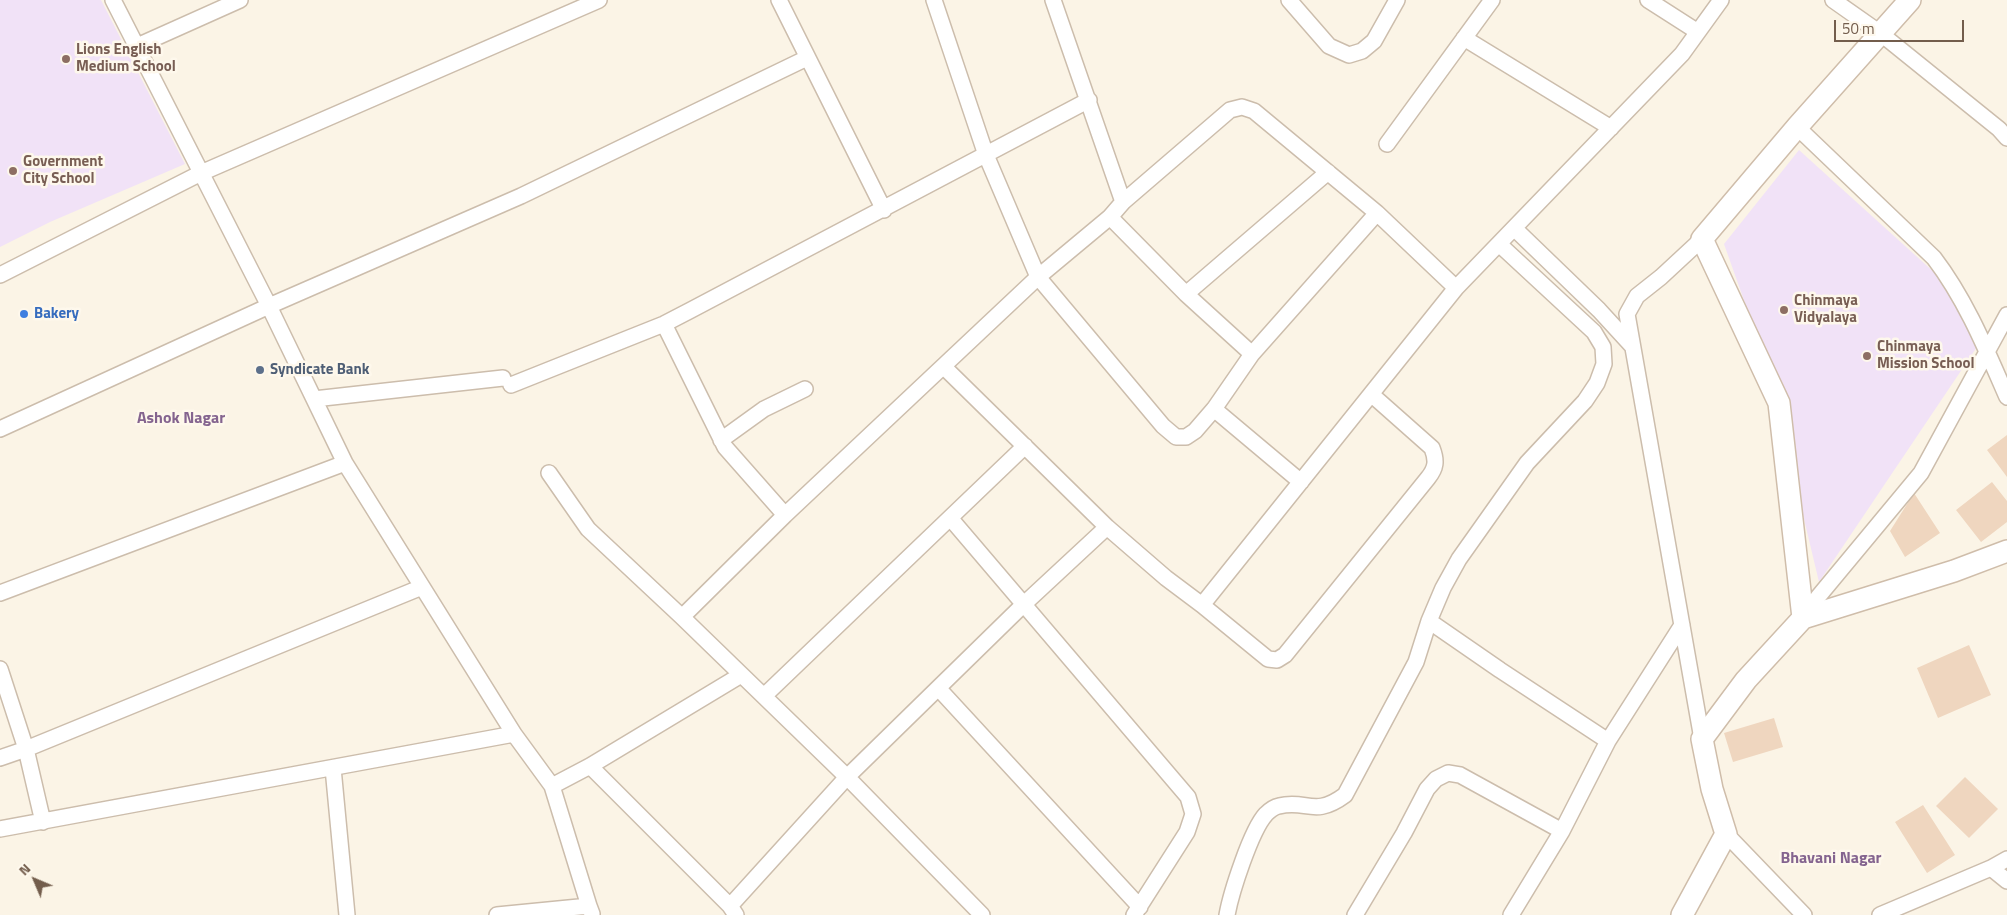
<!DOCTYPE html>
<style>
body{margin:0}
#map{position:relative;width:2007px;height:915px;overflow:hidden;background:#fbf4e6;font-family:"Titillium Web",sans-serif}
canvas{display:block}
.north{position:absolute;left:10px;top:855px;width:50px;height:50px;-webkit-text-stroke:4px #fef8ec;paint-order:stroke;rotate:315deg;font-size:14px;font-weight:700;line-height:20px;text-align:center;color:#735d4c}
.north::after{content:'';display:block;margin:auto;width:18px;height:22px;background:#735d4c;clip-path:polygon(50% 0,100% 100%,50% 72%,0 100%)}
.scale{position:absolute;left:1834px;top:20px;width:130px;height:22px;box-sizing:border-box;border:2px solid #735d4c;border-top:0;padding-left:6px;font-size:15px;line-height:18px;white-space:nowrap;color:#735d4c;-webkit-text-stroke:4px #fef8ec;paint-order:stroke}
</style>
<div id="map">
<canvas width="2007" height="915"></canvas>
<div class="north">N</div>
<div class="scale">50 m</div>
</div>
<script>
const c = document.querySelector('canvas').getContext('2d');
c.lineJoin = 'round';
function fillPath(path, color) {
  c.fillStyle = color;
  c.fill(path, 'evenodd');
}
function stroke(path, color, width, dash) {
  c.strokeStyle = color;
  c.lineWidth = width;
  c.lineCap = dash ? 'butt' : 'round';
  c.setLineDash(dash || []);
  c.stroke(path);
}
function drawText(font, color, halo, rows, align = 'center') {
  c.font = font + ' "Titillium Web",sans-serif';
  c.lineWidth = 5;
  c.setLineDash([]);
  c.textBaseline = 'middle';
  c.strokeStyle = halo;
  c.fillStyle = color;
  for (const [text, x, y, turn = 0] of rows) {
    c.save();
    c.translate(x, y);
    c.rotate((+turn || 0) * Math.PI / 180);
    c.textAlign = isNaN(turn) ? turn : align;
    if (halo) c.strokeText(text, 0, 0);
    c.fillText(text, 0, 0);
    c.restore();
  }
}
fillPath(new Path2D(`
 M0 0H101L185 164 50 222 0 247Z
 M1799 150 1936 274 1979 344 1819 582 1768 368 1724 244Z`), '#f1e2f7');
fillPath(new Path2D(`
 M2007 435V477L1987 450Z
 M1992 482 2007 501V522L1981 542 1956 510Z
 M1914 493 1940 533 1905 557 1890 531Z
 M1969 645 1991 695 1938 718 1917 668Z
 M1774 718 1783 747 1733 762 1724 733Z
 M1965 777 1998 809 1969 838 1936 806Z
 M1923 805 1955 855 1927 873 1895 822Z`), '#efd6bf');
const street = new Path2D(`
 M113 0 266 300 345 463 514 734
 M779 0 884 210
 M934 0 986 155 1038 277 1163 426 1176 437H1186L1195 431 1214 409 1252 354 1377 213
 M1053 0 1123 202
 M1289 0 1329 46 1349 55 1362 51 1374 41 1397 0
 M1648 0 1698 32
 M1833 0 1880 33 1999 129 2007 138
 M1464 38 1611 128
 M135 47 240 0
 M1797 127 1934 258C1966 300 1986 349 2007 397
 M1387 144 1492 0
 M1110 217 1186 294 1252 354
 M1514 228 1599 310 1632 346
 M0 275 201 173 599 0
 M1186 294 1328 172
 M664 324 725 447 785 515
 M944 367 1107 527
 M511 385 664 324 691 310 1089 100
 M314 399 503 378
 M1214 409 1301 482
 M0 429 269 306 521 196 807 58
 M721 440 764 409 805 389
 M549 473 588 529 682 617 847 777 982 915
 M951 519 1188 797 1193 814 1187 832 1134 915
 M0 593 345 463
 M1202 605 1268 659 1277 660 1285 655 1428 478C1436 468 1437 461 1432 448L1371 394
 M682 617 785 515 1038 277 1110 217 1123 202 1230 110 1242 107 1254 111 1377 213 1456 288
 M1803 618 1818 597 1921 473 2007 315
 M1429 621 1500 670 1608 741
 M0 669 26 749 43 822
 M939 689 1140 907
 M764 696 1025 446
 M1702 739 1627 314 1637 296 1661 277 1702 239
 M0 758 26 749 422 587
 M590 766 730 906 736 915
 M333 768 347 915
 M552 786 590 766 741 675
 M0 829 514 734 552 786 589 906
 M1726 834 1804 915
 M1991 868 2007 881
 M730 906 847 777 1023 605 1107 527 1166 578 1202 605 1456 288 1682 54 1721 0
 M497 915 589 906 592 914
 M1227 915C1231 893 1251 830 1266 814 1269 811 1274 807 1279 806 1307 799 1314 818 1345 795L1416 662 1429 621 1443 588 1459 559 1527 463 1585 401 1597 383 1604 364 1603 347 1594 332 1499 244
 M1355 915 1404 833 1427 789 1436 779 1448 773 1460 775 1562 831
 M1511 915 1562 831 1608 741 1682 625
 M1880 915 1991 868 2007 859`);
const secondary = new Path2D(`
 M1803 618 1779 403 1702 239 1797 127 1910 0
 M1682 915 1726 834 1712 789 1702 739 1746 680 1803 618 1954 571 2007 551`);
stroke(street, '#ccbdac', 18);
stroke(secondary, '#cfbdaa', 24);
stroke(street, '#fff', 15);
stroke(secondary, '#fff', 21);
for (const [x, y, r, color] of [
 [66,59,5,"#8d6e63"],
 [13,171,5,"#8d6e63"],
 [1784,310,5,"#8d6e63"],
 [24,314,5,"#3f7fe0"],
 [1867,356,5,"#8d6e63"],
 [260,370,5,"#5c6f8a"]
]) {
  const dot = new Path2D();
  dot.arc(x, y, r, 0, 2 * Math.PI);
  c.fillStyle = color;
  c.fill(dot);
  stroke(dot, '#fef8ec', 2);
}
drawText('bold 15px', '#785e54', '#fef8ec', [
 ["Lions English",76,50],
 ["Medium School",76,67],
 ["Government",23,162],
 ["City School",23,179],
 ["Chinmaya",1794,301],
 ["Vidyalaya",1794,318],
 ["Chinmaya",1877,347],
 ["Mission School",1877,364]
], 'left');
drawText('bold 15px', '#366cbe', '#fef8ec', [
 ["Bakery",34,314]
], 'left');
drawText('bold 15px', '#4e5e75', '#fef8ec', [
 ["Syndicate Bank",270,370]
], 'left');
drawText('bold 16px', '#84648f', '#fef8ec', [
 ["Ashok Nagar",181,419],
 ["Bhavani Nagar",1831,859]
]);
</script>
